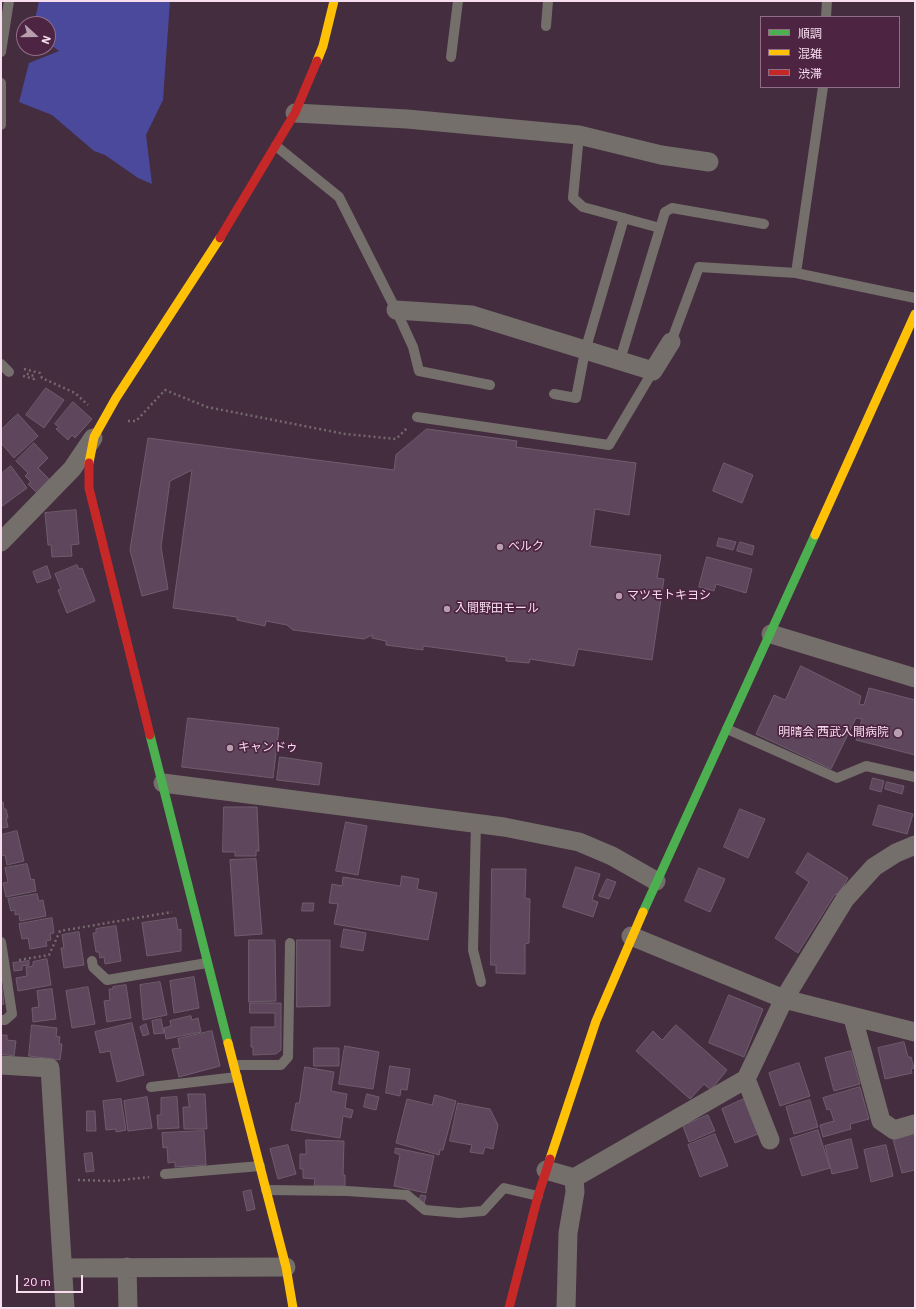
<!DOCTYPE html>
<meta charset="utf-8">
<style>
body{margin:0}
#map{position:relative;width:916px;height:1309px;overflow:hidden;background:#442d3e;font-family:"IBM Plex Sans","Noto Sans JP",sans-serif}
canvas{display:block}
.frame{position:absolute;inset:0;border:2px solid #f7ddee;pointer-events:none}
.legend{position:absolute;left:760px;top:16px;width:140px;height:72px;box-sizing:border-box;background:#4d2442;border:1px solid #916e87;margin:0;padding:5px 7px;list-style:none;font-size:12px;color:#f7ddee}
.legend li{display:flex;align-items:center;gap:8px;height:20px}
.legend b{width:20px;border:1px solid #916e87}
.north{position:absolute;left:16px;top:16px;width:40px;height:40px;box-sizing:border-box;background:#4d2442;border:1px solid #916e87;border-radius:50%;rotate:111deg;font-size:11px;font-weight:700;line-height:16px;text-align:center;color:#f7ddee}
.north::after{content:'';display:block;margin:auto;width:14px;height:18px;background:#b89fb0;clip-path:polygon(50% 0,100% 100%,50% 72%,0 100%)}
.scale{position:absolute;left:16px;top:1275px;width:67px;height:18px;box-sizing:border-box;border:2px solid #f7ddee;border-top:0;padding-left:5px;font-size:12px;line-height:14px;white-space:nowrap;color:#f7ddee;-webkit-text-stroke:3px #4d2442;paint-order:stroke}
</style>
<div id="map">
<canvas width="916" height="1309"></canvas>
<div class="frame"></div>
<ul class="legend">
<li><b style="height:5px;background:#4caf50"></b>順調</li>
<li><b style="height:5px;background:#ffc107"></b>混雑</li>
<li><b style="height:5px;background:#c62828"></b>渋滞</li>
</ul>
<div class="north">N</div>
<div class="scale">20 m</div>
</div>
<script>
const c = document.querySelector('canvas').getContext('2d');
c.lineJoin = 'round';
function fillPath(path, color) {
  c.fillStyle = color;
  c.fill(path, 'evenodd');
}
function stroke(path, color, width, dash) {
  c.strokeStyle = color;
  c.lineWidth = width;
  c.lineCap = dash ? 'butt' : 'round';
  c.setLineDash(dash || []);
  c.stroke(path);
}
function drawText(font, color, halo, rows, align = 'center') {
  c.font = font + ' "IBM Plex Sans","Noto Sans JP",sans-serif';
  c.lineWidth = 3.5;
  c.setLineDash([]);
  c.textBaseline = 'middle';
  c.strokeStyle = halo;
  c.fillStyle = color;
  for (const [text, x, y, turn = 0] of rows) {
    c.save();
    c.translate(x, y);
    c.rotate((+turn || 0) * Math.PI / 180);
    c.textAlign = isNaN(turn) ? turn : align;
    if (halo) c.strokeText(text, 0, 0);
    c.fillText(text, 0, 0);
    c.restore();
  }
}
fillPath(new Path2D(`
 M39 1H170L163 100 146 135 152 184 138 178 105 155 94 151 52 115 19 102 29 63 59 51 48 43V24H34Z`), '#4a499b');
const building = new Path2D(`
 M46 388 64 400 44 428 26 415Z
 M73 402 92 419 75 438 72 435 68 440 56 429 59 427 55 424Z
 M18 414 38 436 14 458 1 443V430Z
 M427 429 517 441 516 447 636 463 629 515 595 509 590 546 661 555 657 578 664 579 652 660 578 649 574 666 530 659 529 663 506 661V657L423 646V650L386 645V641L372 638V635L364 639 293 630 287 625 266 621 265 626 237 620V617L173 608 192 470 170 481 161 547 168 589 142 596 130 550 148 438 394 470 396 455Z
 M34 443 48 458 38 468 51 481 38 494 28 484 31 482 25 476 28 473 16 461Z
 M724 463 753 475 742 503 713 491Z
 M11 466 27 488 1 507V474Z
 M76 510 79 544 71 545 72 556 52 557 51 545H48L45 513Z
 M719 538 736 542 733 550 717 546Z
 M740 542 754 546 752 555 737 551Z
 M707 557 752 569 746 593 716 584 714 591 699 587Z
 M77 565 79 569 82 568 95 601 67 613 58 590 61 589 55 574Z
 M47 566 51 578 37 583 33 572Z
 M801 666 861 696 859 704 864 705 869 688 915 700V755L856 740 862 719 856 718 831 769 756 734 774 695 785 700Z
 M188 718 279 728 273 778 182 767Z
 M280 757 322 763 319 785 277 780Z
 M873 778 884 781 881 792 870 789Z
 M887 782 904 786 902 794 885 789Z
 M1 802H3L4 809H6L8 818H6L8 827 1 828Z
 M879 805 913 814 907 834 873 825Z
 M224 807H257L259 851H256V856H235V852H223Z
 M740 809 765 819 748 858 724 847Z
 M346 822 367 826 358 875 336 871Z
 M17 831 24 861 7 865 5 855 1 856V835Z
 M808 853 848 878 838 895 835 894 798 953 775 938 809 882 796 873Z
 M256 859 262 934 235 936 230 860Z
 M27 864 31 880 34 879 36 891 6 897 3 883 8 882 5 868Z
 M576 867 600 874 592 900 598 902 593 917 563 907Z
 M699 868 725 879 710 912 685 901Z
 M492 869H526L525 898 530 899 529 943 525 944V974L496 973V965H491Z
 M402 876 419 879 417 889 437 893 428 940 334 924 338 904 329 903 332 884 342 886 343 877 400 886Z
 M607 879 616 882 609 899 599 896Z
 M37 894 39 901 43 900 46 916 20 921 19 914 15 915V910L11 911 8 899Z
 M303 903H314L313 911H302Z
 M52 918 54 933 50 934 51 940 46 941 47 946 30 949 28 938 22 939 19 924Z
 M176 918 178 930 181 929V951L147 956 142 923Z
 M116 926 121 961 105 964 104 957 100 958 99 952H96L93 933H96V929Z
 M344 929 366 933 363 951 341 947Z
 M79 932 84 965 64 968 61 948H64L62 935Z
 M249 940H275L276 1001 249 1002Z
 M297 940H330V1006L297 1007Z
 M47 959 51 985 18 991 16 978 27 976 26 967 33 966V962Z
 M29 961V965L22 966V970L14 971 13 963Z
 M194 977 199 1008 174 1013 170 981Z
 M1 980 4 1004 1 1005Z
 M160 982 167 1015 143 1020 140 985Z
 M126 985 131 1018 107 1022 104 1001 110 1000 109 989H113V987Z
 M88 987 95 1024 72 1028 66 991Z
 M52 989 56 1019 33 1022 32 1008 39 1007 37 991Z
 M729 995 763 1009 744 1057 709 1043Z
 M250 1003H281V1050L276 1054 253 1055V1047H251V1027H275V1013H250Z
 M191 1016 192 1020 198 1018 201 1032 166 1039 164 1028 171 1026 170 1021Z
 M161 1019 164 1033 154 1034 152 1021Z
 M132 1023 144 1075 117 1082 110 1051 100 1053 95 1032Z
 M146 1024 149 1034 143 1036 140 1027Z
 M32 1025 57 1028 56 1036 60 1037 59 1044H62L60 1060 29 1056Z
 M676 1025 727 1070 711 1090 704 1084 690 1099 636 1051 653 1031 662 1040Z
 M212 1031 220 1066 179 1077 172 1049 180 1048 178 1039Z
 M1 1035H7V1040L16 1041 14 1056 1 1054Z
 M904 1042 908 1057H911L914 1068 911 1069 912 1073 885 1079 878 1048Z
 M345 1046 379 1052 373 1089 339 1084Z
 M314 1048H339V1066H314Z
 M851 1051 860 1084 834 1091 825 1058Z
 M799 1063 810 1096 780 1106 769 1073Z
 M390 1066 410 1069 407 1090 401 1089 400 1096 386 1093Z
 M305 1067 334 1072 331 1091 347 1094 345 1108 353 1110 351 1118 343 1116 340 1138 291 1130 296 1103H299Z
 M860 1087 869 1119 850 1124 851 1129 823 1137 820 1125 834 1121 830 1109 827 1110 823 1098Z
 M188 1094H205L207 1129H184L183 1107H189Z
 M367 1094 379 1097 376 1110 364 1107Z
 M435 1095 456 1101 443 1150H440L439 1155 396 1143 407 1099 432 1105Z
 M147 1097 152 1128 128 1131 124 1101Z
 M177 1097 179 1128 158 1129 157 1115H161V1098Z
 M121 1099 126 1130 116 1132V1129L106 1130 103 1101Z
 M744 1099 758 1134 735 1143 722 1109Z
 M810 1100 818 1127 794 1134 786 1107Z
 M458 1103 490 1109 498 1125 493 1149 485 1147 483 1154 470 1152 472 1145 450 1141Z
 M87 1111H95L96 1131H87Z
 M708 1115 715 1131 689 1142 683 1126Z
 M818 1130 830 1168 802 1176 790 1139Z
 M204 1131 206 1165 175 1167V1162L168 1163 167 1147 163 1148 162 1133Z
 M915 1133V1170L902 1173 893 1139Z
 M715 1134 728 1166 700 1177 688 1145Z
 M851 1139 858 1168 832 1174 825 1146Z
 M306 1140 344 1141 343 1175H345V1186H314L315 1179 303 1178V1169H300V1154H306Z
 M288 1145 296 1174 278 1179 270 1149Z
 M886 1145 893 1176 871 1182 864 1150Z
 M396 1148 434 1156 426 1193 394 1186 400 1155 395 1153Z
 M92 1153 94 1171 86 1172 84 1154Z
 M251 1190 255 1209 247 1211 243 1192Z
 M421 1195 426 1196 424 1203 419 1201Z`);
fillPath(building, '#5e475d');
stroke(building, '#6e5d6d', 1);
stroke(new Path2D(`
 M24 369 40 373 42 378 75 393 88 405
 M23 376 34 379V376L24 373
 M128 421H136L165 390 207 407 345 434 396 439 407 428
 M19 960 49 955 60 931 172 912
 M78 1180 113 1181 149 1177`), '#74696e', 2.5, [2, 3]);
stroke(new Path2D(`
 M826 17 827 1
 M546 26 548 1
 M1 52 9 1
 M451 57 458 1
 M1 83V125
 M579 135 573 198 583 207 660 228
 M276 146 339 197 396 310 413 347 419 371 490 385
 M796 273 823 87
 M671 342 699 267 796 273 915 298
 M620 360 665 212 672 208 764 224
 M1 364 9 372
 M554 394 576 398 585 351 624 218
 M417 417 609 445 653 371
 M727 729 837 778 866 766 915 777
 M476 823 473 950 481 982
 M1 942 12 1014 5 1020H1
 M92 961 93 967 107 980 207 963
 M234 1065H281L288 1057 290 943
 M151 1087 237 1077
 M165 1174 260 1166
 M266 1190 347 1191 407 1195 425 1210 459 1213 483 1211 504 1188 538 1196`), '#746f6b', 10);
stroke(new Path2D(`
 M295 113 407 119 579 135 661 155 709 162
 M396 310 472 315 653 371 671 342
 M1 542 72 469 93 438
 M771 634 915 678
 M163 783 504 827 579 842 612 856 656 881
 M631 936 784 999 915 1032
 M853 1018 881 1121 894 1130 915 1124
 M1 1065 50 1068 65 1308
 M746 1079 770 1140
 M546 1170 574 1178 746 1079 784 999 845 899 874 867 896 853 915 845
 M127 1267 128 1308
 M63 1268 286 1267
 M566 1308 568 1233 575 1192 574 1178`), '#746f6b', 19);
stroke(new Path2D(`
 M150 735 228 1043
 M643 912 815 535`), '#4caf50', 9);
stroke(new Path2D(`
 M317 61 323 46 334 1
 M89 463 94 437 116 398 220 238
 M815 535 915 314
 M228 1043 286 1267 293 1308
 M550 1159 596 1021 643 912`), '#ffc107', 9);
stroke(new Path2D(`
 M220 238 295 113 317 61
 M89 463V488L150 735
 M509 1308 538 1196 550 1159`), '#c62828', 9);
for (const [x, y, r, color] of [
 [500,547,4,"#b89fb0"],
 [619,596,4,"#b89fb0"],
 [447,609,4,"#b89fb0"],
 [898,733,5,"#b89fb0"],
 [230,748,4,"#b89fb0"]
]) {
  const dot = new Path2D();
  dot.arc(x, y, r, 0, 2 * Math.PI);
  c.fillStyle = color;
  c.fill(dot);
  stroke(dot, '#4d2442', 1.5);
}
drawText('12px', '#f7ddee', '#4d2442', [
 ["ベルク",508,547],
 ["マツモトキヨシ",627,596],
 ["入間野田モール",455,609],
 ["明晴会 西武入間病院",889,733,"right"],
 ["キャンドゥ",238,748]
], 'left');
</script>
